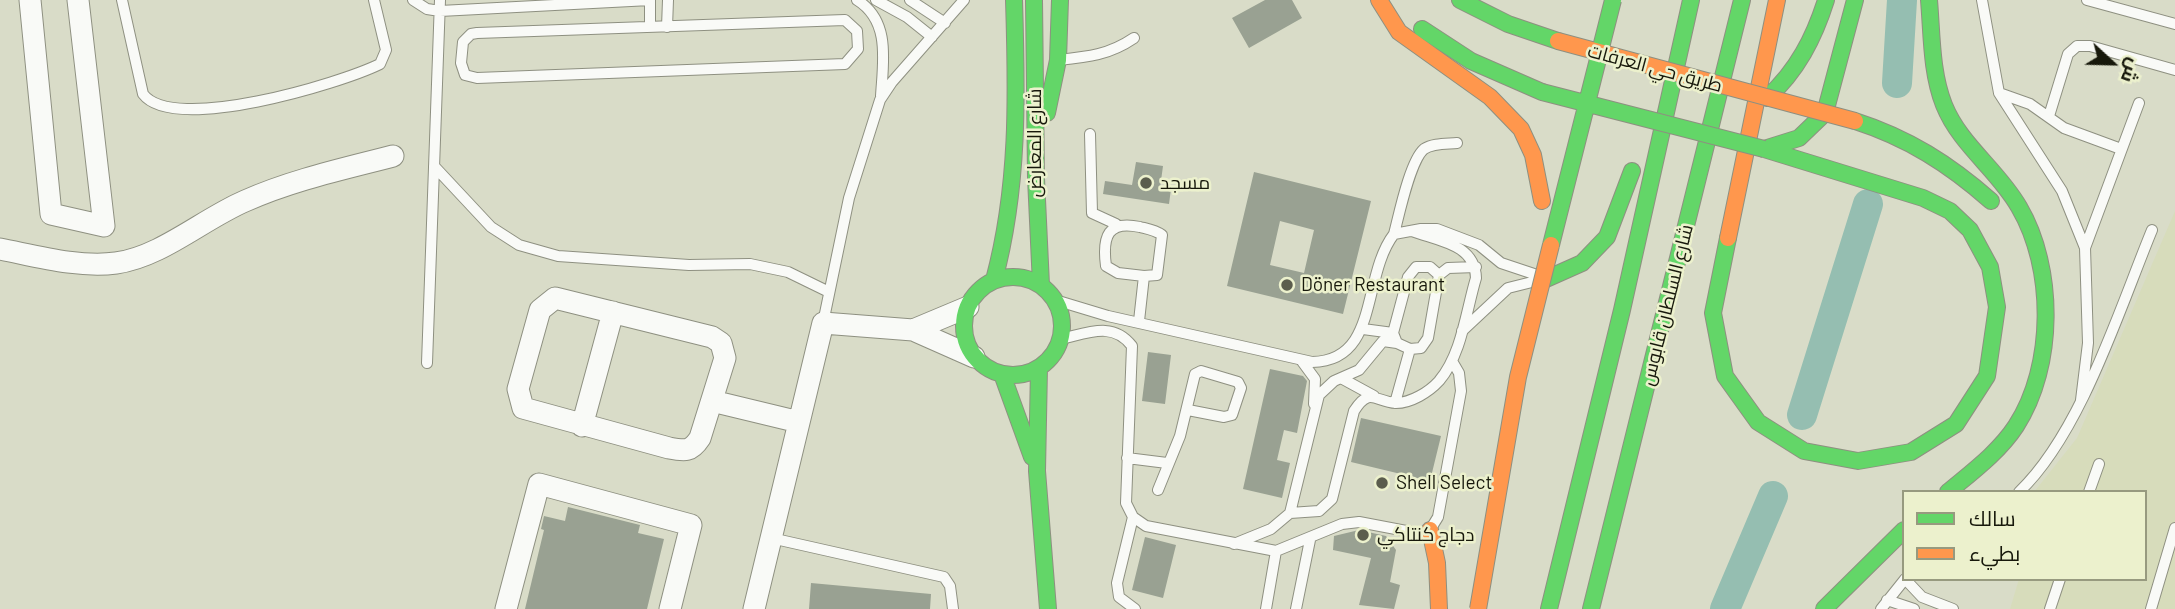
<!DOCTYPE html>
<meta charset="utf-8">
<style>
body{margin:0}
#map{position:relative;width:2175px;height:609px;overflow:hidden;background:#d9dcc8;font-family:Barlow,Cairo,sans-serif}
canvas{display:block}
.legend{position:absolute;left:1902px;top:490px;width:245px;height:91px;box-sizing:border-box;background:#ecf1cd;border:2px solid #979a7f;margin:0;padding:9px 12px;list-style:none;font-size:21px;color:#17180b}
.legend li{display:flex;align-items:center;gap:14px;height:35px}
.legend b{width:35px;border:2px solid #979a7f}
.north{position:absolute;left:2077px;top:28px;width:70px;height:70px;-webkit-text-stroke:5px #ecf1cd;paint-order:stroke;rotate:112deg;font-size:19px;font-weight:700;line-height:28px;text-align:center;color:#17180b}
.north::after{content:'';display:block;margin:auto;width:24px;height:32px;background:#17180b;clip-path:polygon(50% 0,100% 100%,50% 72%,0 100%)}
</style>
<div id="map">
<canvas width="2175" height="609"></canvas>
<ul class="legend">
<li><b style="height:9px;background:#63d668"></b>سالك</li>
<li><b style="height:9px;background:#ff974d"></b>بطيء</li>
</ul>
<div class="north">ش</div>
</div>
<script>
const c = document.querySelector('canvas').getContext('2d');
c.lineJoin = 'round';
function fillPath(path, color) {
  c.fillStyle = color;
  c.fill(path, 'evenodd');
}
function stroke(path, color, width, dash) {
  c.strokeStyle = color;
  c.lineWidth = width;
  c.lineCap = dash ? 'butt' : 'round';
  c.setLineDash(dash || []);
  c.stroke(path);
}
function drawText(font, color, halo, rows, align = 'center') {
  c.font = font + ' Barlow,Cairo,sans-serif';
  c.lineWidth = 5;
  c.setLineDash([]);
  c.textBaseline = 'middle';
  c.strokeStyle = halo;
  c.fillStyle = color;
  for (const [text, x, y, turn = 0] of rows) {
    c.save();
    c.translate(x, y);
    c.rotate((+turn || 0) * Math.PI / 180);
    c.textAlign = isNaN(turn) ? turn : align;
    if (halo) c.strokeText(text, 0, 0);
    c.fillText(text, 0, 0);
    c.restore();
  }
}
fillPath(new Path2D(`
 M2175 211V609H2010L2019 579H2145V492H2034L2077 438Z`), '#d7dcbb');
stroke(new Path2D(`
 M1897 83 1902 0
 M1802 415 1868 204
 M1725 609 1773 496`), '#95beb1', 30);
fillPath(new Path2D(`
 M1265 0H1292L1302 18 1249 48 1232 18Z
 M1136 162 1163 166 1160 188 1171 189 1169 204 1103 194 1105 181 1132 185Z
 M1254 172 1371 201 1343 314 1227 286ZM1280 221 1314 230 1304 273 1270 265Z
 M1148 352 1171 355 1165 404 1142 401Z
 M1270 369 1303 376 1307 381 1297 433 1284 430 1277 460 1290 463 1282 498 1243 489Z
 M1361 418 1441 436 1430 481 1351 462Z
 M568 507 640 525 638 533 664 539 647 609H525L544 530 541 529 544 516 565 521Z
 M1359 530 1386 536 1396 550 1390 582 1400 585 1394 609 1359 605 1371 558 1333 550 1334 536Z
 M1145 537 1176 545 1163 598 1132 590Z
 M811 583 931 594 930 609H809Z`), '#99a192');
const lane = new Path2D(`
 M122 0 143 94C173 134 339 84 380 64L386 50 374 0
 M413 0 427 9 440 11 650 0
 M857 0C891 21 883 62 881 96
 M876 0 907 17 932 37
 M910 0 945 23
 M1982 0 1999 93 2062 191 2085 248 2088 343 2081 400
 M2087 0 2175 24
 M845 20 857 31 858 49 845 64 477 78 465 75 461 63 463 42 471 34 477 33Z
 M650 27V0
 M667 27 668 0
 M1058 60C1088 57 1109 55 1134 38
 M1999 93 2030 104 2064 128 2121 149
 M2049 116 2068 54 2077 46H2090L2175 70
 M1090 134 1092 213 1116 224
 M434 166 491 227 519 245 558 256 689 265 750 264 788 272 829 292
 M1394 234C1399 215 1410 161 1424 149 1433 143 1447 144 1457 143
 M2085 248 2139 103
 M1055 300 1108 316 1312 362C1380 361 1361 277 1394 234L1421 229H1437L1479 245 1501 263 1537 275
 M1139 321 1144 276 1157 275 1162 235C1155 230 1148 229 1140 227 1108 220 1102 236 1106 266L1118 273 1144 276
 M823 323 849 198 880 100 892 82 964 0
 M1363 329 1393 333 1397 343 1410 349 1421 348 1428 338 1439 275 1448 268 1476 267
 M1462 331 1508 288 1536 281
 M1393 333 1408 277 1416 267H1430L1439 275
 M1061 339C1088 333 1113 321 1132 346L1126 503 1133 517 1146 526 1276 551 1342 524 1359 522 1422 534 1430 530 1438 517 1461 391 1459 373 1452 361
 M1301 360 1315 379 1314 404
 M427 363 440 0
 M1341 378 1374 396
 M1395 403 1410 349
 M1127 458 1167 463
 M1158 490 1180 436 1195 374 1201 371 1238 382 1241 388 1232 415 1224 417 1188 410
 M2019 492C2081 433 2119 310 2152 230
 M2089 492 2099 464
 M1290 513 1319 511 1332 499 1354 411C1370 386 1375 402 1396 403 1411 403 1429 392 1439 381 1462 354 1466 311 1476 278 1475 244 1439 241 1412 231
 M1133 517 1117 583 1119 597 1135 609
 M771 538 944 577 950 586 953 609
 M1234 544 1271 529 1290 513 1319 395 1334 381 1359 370 1383 341 1397 343
 M1905 579 1922 597 1953 609
 M1887 600 1914 609
 M1266 609 1276 551
 M1296 609 1310 540
 M1881 609 1905 579
 M2050 609 2060 579
 M2151 609 2175 528`);
const street = new Path2D(`
 M30 0 51 214 104 226 78 0
 M0 249C36 256 79 268 116 263 161 257 203 219 245 201 292 180 343 169 393 156
 M555 298 712 337 721 343 725 358 700 438C691 452 685 451 669 448L523 408 518 389 540 310Z
 M913 330 968 307
 M712 401 799 422
 M582 426 613 312
 M506 609 539 484 691 525 670 609
 M754 609 823 323 913 330 974 357`);
const fast = new Path2D(`
 M1034 0 1036 178 1041 285
 M1460 0 1508 24 1558 41
 M1929 0C1932 35 1931 72 1944 105 1960 145 1998 170 2019 207 2055 268 2055 366 2016 426 1999 452 1972 472 1948 492
 M1422 29 1471 61 1542 92
 M1767 98C1797 71 1814 38 1826 0
 M1047 113 1058 60 1060 0
 M1855 121C1908 138 1949 164 1991 201
 M1764 149 1799 138 1825 113 1855 0
 M1728 238 1713 313 1725 376 1758 422 1804 451 1858 461 1911 452 1956 424 1987 376 1997 307 1990 267 1970 230 1950 211 1923 198 1764 149
 M964 326a49 49 0 1 1 98 0a49 49 0 1 1-98 0Z
 M1546 279 1582 263 1607 237 1632 171
 M994 280C1019 187 1017 95 1014 0
 M1039 368 1037 471 1048 609
 M1002 374 1032 457
 M1549 609 1622 310 1691 0
 M1591 609 1742 0
 M1824 609 1904 530`);
const slow = new Path2D(`
 M1379 0 1399 32 1490 97 1521 129 1533 155 1542 201
 M1728 238 1777 0
 M1430 530 1437 563 1439 609`);
stroke(lane, '#8e9081', 12);
stroke(street, '#8e9081', 23);
stroke(fast, '#8e9081', 18);
stroke(slow, '#8e9081', 18);
stroke(lane, '#f9faf7', 10);
stroke(street, '#f9faf7', 21);
stroke(fast, '#63d668', 16);
stroke(slow, '#ff974d', 16);
const fastBridge = new Path2D(`
 M1542 92 1764 149
 M1551 245 1613 0`);
const slowBridge = new Path2D(`
 M1558 41 1855 121
 M1478 609 1518 377 1551 245`);
stroke(fastBridge, '#8e9081', 18, []);
stroke(slowBridge, '#8e9081', 18, []);
stroke(fastBridge, '#63d668', 16);
stroke(slowBridge, '#ff974d', 16);
for (const [x, y, r, color] of [
 [1146,183,7,"#5b5d4d"],
 [1287,285,7,"#5b5d4d"],
 [1382,483,7,"#5b5d4d"],
 [1363,535,7,"#5b5d4d"]
]) {
  const dot = new Path2D();
  dot.arc(x, y, r, 0, 2 * Math.PI);
  c.fillStyle = color;
  c.fill(dot);
  stroke(dot, '#ecf1cd', 2.5);
}
drawText('19px', '#17180b', '#ecf1cd', [
 ["طريق حي العرفات",1655,68,15],
 ["شارع المعارض",1035,143,-90],
 ["شارع السلطان قابوس",1667,305,-76]
]);
drawText('19px', '#17180b', '#ecf1cd', [
 ["مسجد",1160,183],
 ["Döner Restaurant",1301,285],
 ["Shell Select",1396,483],
 ["دجاج كنتاكي",1377,535]
], 'left');
</script>
